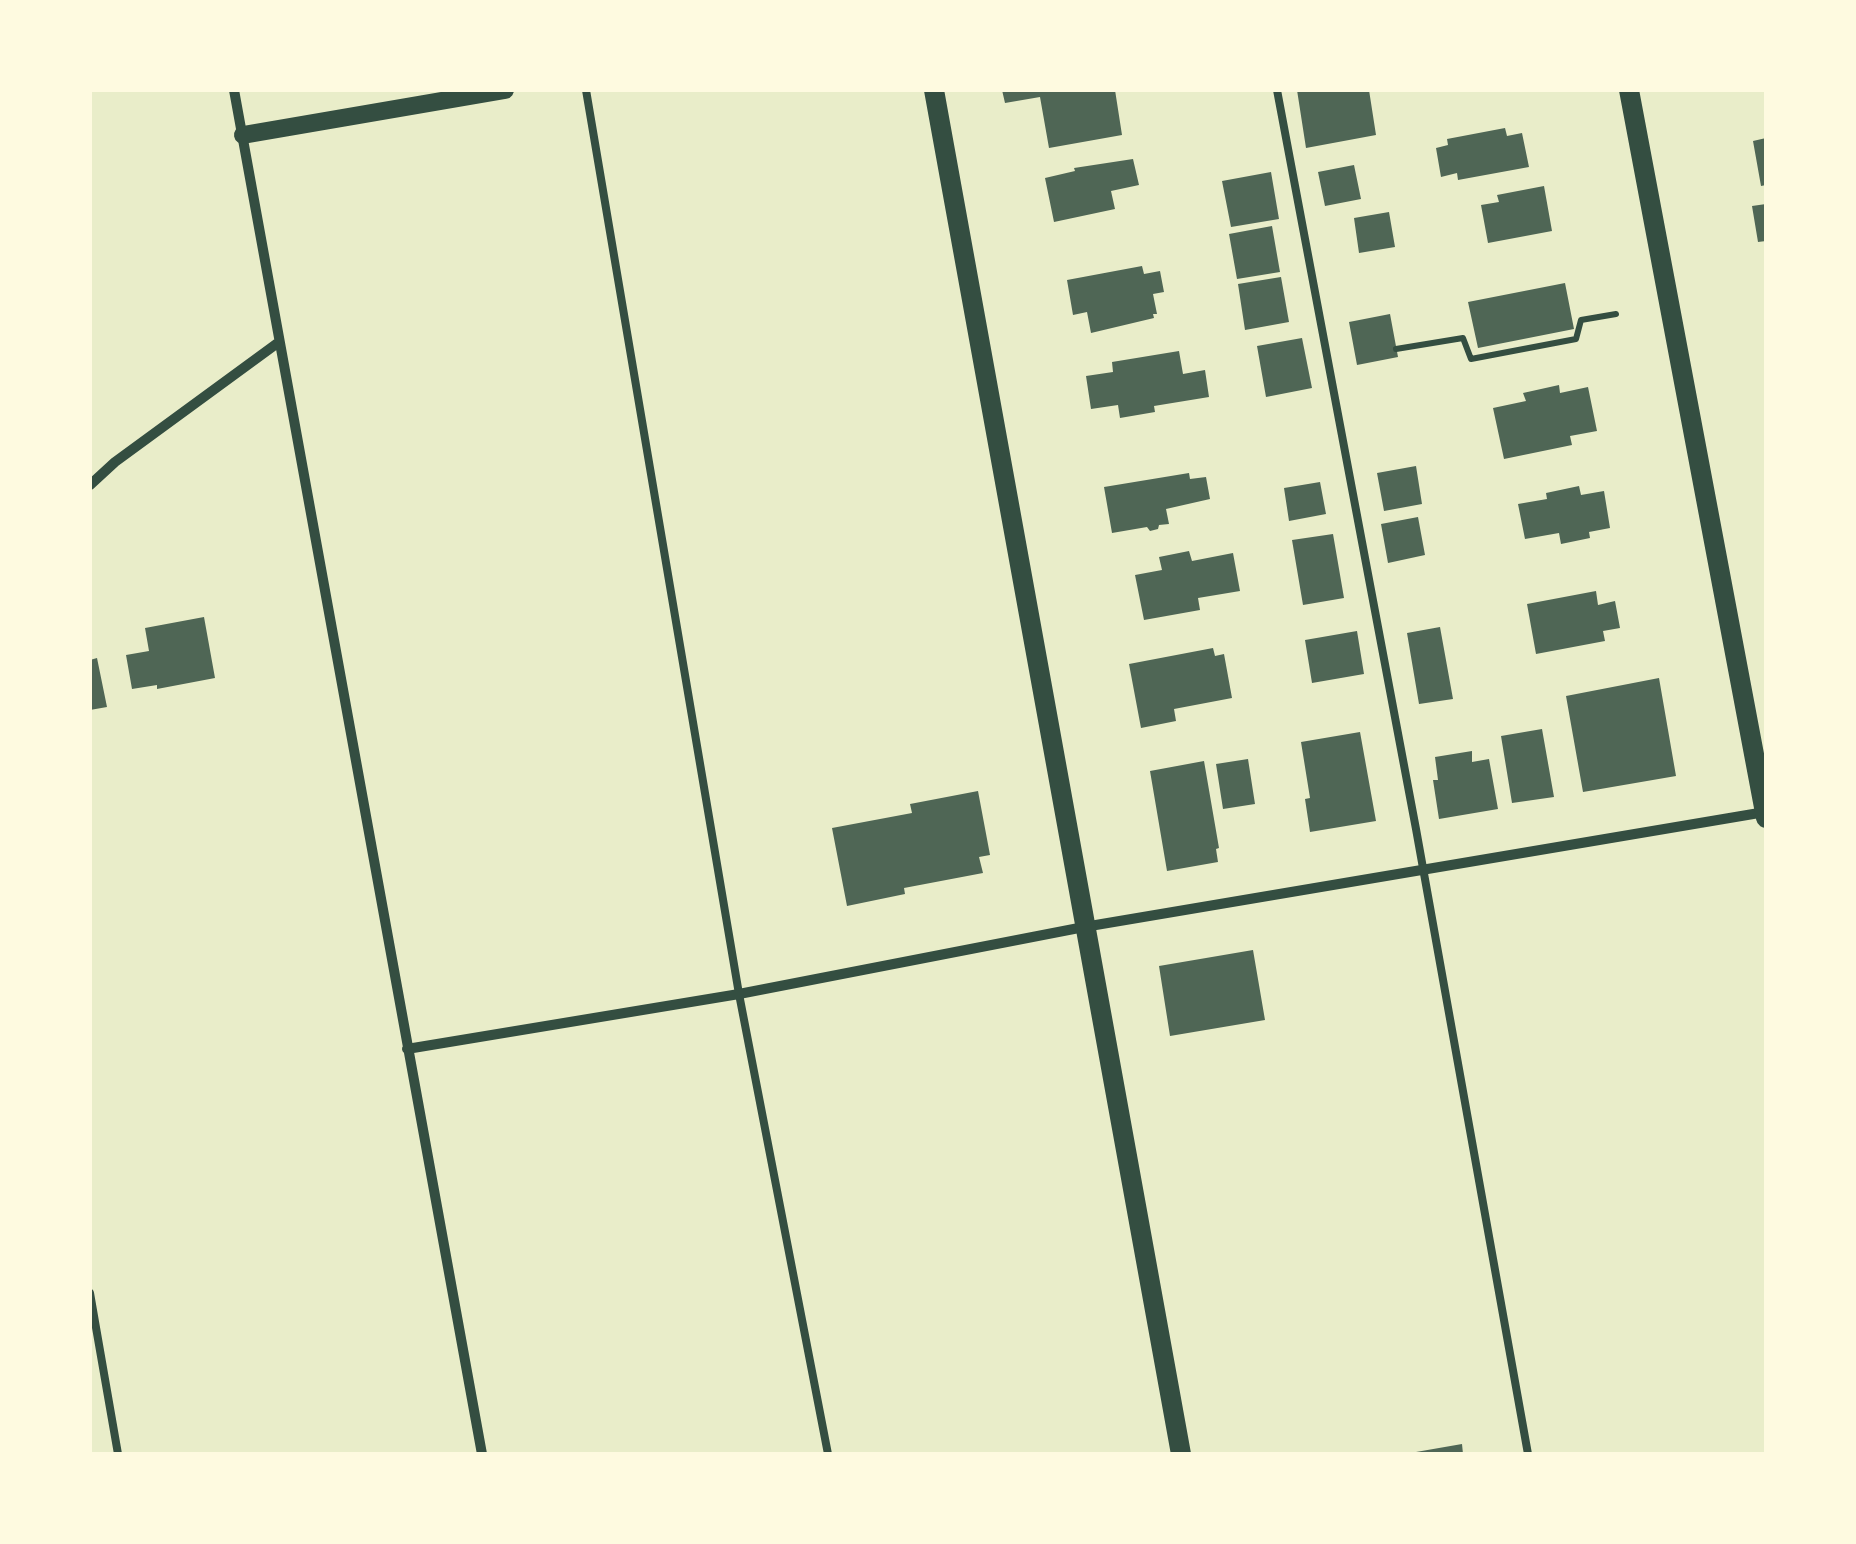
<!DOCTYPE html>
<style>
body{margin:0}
#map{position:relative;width:1856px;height:1544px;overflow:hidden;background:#e9edc9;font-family:Helvetica,sans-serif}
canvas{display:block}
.frame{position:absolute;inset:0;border:92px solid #fefae0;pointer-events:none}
</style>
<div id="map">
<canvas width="1856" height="1544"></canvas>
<div class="frame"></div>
</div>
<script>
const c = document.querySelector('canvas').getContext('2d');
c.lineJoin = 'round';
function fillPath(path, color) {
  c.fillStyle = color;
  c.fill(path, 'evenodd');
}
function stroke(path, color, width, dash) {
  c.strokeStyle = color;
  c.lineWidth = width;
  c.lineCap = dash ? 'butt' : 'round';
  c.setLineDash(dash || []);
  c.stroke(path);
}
fillPath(new Path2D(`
 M1002 90H1115L1122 135 1049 148 1040 97 1005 103Z
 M1297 90H1369L1376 135 1306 148Z
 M1505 128 1507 136 1522 133 1529 167 1458 180 1457 173 1441 177 1436 148 1448 145 1447 139Z
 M1766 138V185L1761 186 1753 141Z
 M1133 159 1139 185 1111 191 1115 209 1054 222 1045 178 1075 171 1074 168Z
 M1354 165 1361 199 1325 206 1318 172Z
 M1271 172 1279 219 1231 227 1222 181Z
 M1544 186 1552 231 1488 243 1481 205 1499 202 1497 195Z
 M1766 204V241L1758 242 1752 206Z
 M1389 212 1395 247 1359 253 1354 218Z
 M1272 226 1280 272 1237 279 1229 234Z
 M1142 266 1144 274 1160 271 1164 292 1153 294 1157 314H1153L1154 318 1091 333 1087 312 1073 315 1067 280Z
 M1281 277 1289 322 1245 330 1238 284Z
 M1565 283 1574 329 1478 348 1468 302Z
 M1390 314 1398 357 1357 365 1349 322Z
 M1302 338 1312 388 1266 397 1257 346Z
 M1179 351 1183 374 1205 370 1209 397 1154 406 1155 412 1120 418 1118 405 1091 409 1086 376 1113 372 1112 362Z
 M1559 385 1560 393 1588 387 1597 431 1570 436 1572 445 1504 459 1493 408 1526 401 1523 393Z
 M1416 466 1422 504 1384 511 1377 473Z
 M1189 473 1190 479 1206 477 1210 499 1166 509 1169 524 1159 525 1158 529 1150 531 1147 527 1112 533 1104 487Z
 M1320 482 1326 514 1289 521 1284 488Z
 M1579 486 1581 495 1604 491 1610 528 1589 532 1590 538 1561 544 1559 533 1525 539 1518 504 1547 499 1546 493Z
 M1418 517 1425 555 1388 563 1381 524Z
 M1333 534 1344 598 1303 605 1292 540Z
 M1189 551 1192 561 1233 553 1240 591 1198 598 1200 610 1144 620 1135 575 1162 570 1159 557Z
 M1596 591 1598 605 1615 601 1620 628 1603 631 1605 641 1536 654 1527 604Z
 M204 617 215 678 157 689V685L132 689 126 655 149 651 145 628Z
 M1440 627 1453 699 1419 704 1407 633Z
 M1357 631 1364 674 1312 683 1305 640Z
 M1213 648 1215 656 1224 654 1232 698 1174 709 1176 721 1141 728 1129 664Z
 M97 658 107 707 90 710V660Z
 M1659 678 1676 776 1583 792 1566 696Z
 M1542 729 1554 797 1512 803 1501 736Z
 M1360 732 1376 821 1310 832 1305 799 1310 798 1301 742Z
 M1472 751V762L1489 759 1498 809 1439 819 1433 780H1438L1435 757Z
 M1248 759 1255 804 1223 809 1216 764Z
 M1204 761 1219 848 1216 849 1218 862 1167 871 1150 771Z
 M978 791 990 855 979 857 983 873 904 888 905 894 847 906 832 828 912 813 910 804Z
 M1253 950 1265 1020 1170 1036 1159 966Z
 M1462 1444 1463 1454H1416V1452Z`), '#4f6655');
stroke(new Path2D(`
 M1396 349 1463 338 1471 359 1576 339 1581 320 1616 314`), '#344e41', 6);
stroke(new Path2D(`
 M586 90 739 994 828 1454
 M1277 90 1416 829 1528 1454
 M90 1293 118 1454`), '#344e41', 8);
stroke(new Path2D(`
 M234 90 482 1454
 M90 485 115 462 279 342
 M407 1049 739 994 1084 927 1765 812`), '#344e41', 10);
stroke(new Path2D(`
 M243 135 505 90`), '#344e41', 18);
stroke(new Path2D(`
 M934 90 1181 1454
 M1629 90 1766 818`), '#344e41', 20);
</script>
